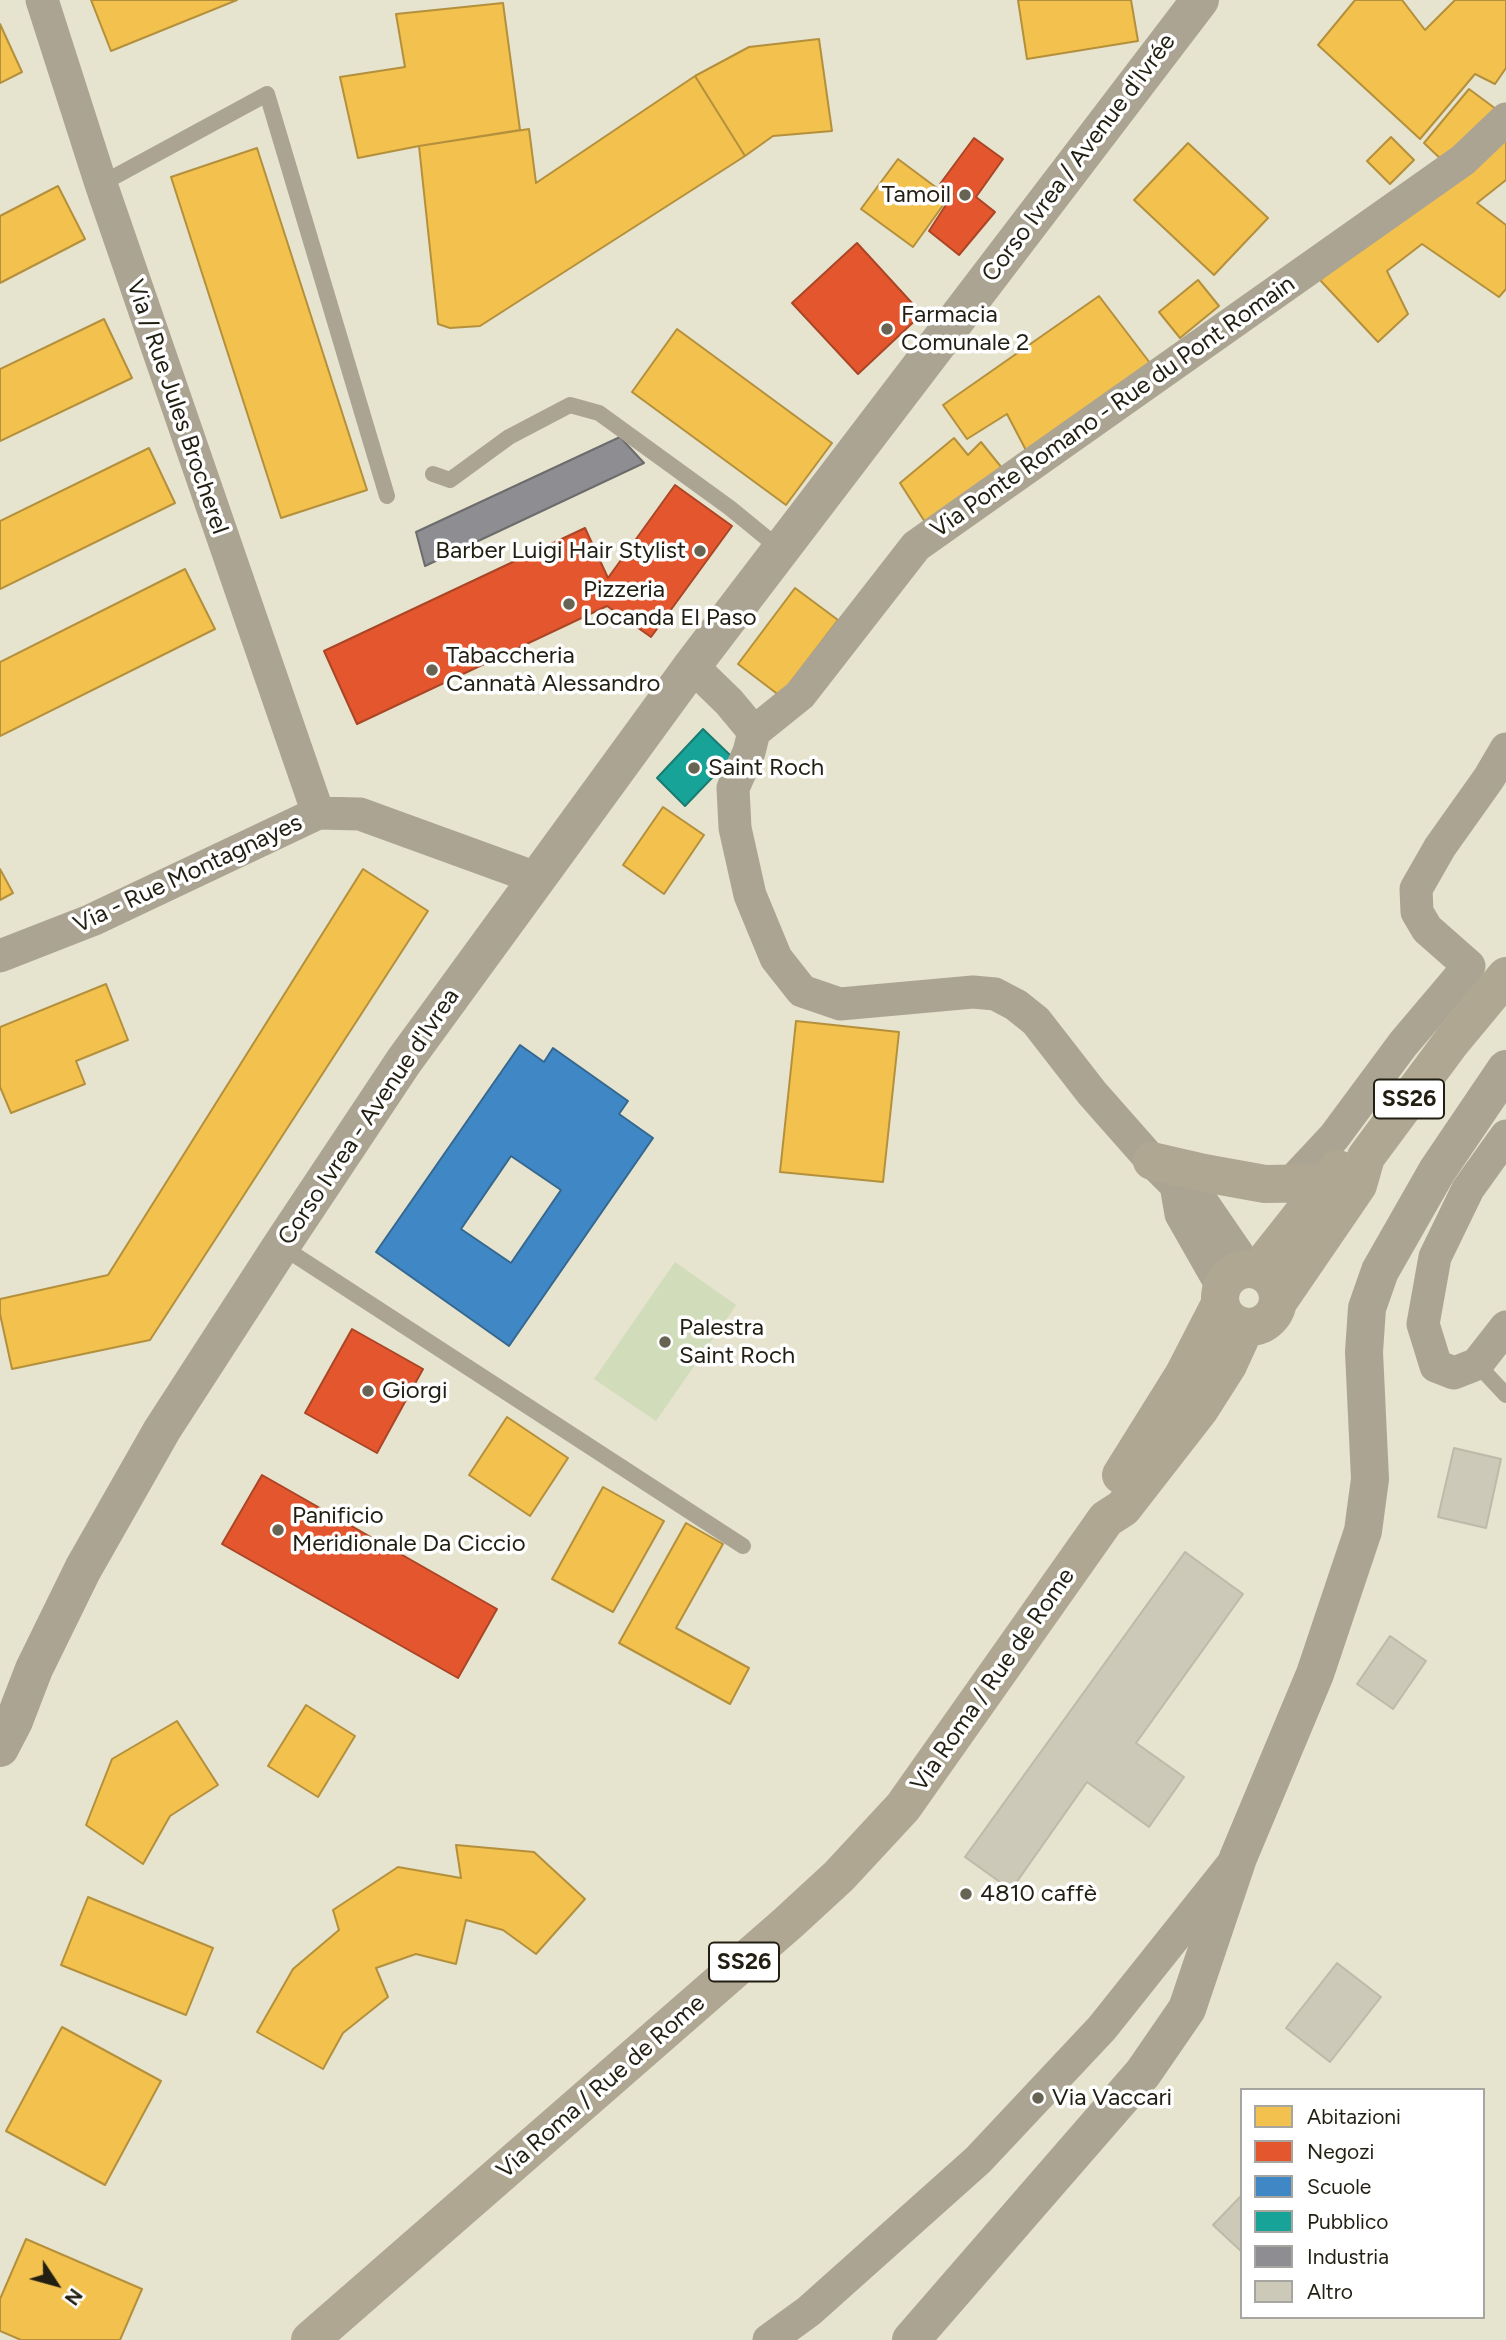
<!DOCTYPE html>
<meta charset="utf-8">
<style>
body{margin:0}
#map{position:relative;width:1506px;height:2340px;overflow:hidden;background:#e6e3ce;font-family:Figtree,sans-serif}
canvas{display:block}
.legend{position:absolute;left:1240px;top:2088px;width:245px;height:231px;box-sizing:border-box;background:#fff;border:2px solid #a7a5a0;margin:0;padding:9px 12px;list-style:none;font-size:21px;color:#221f12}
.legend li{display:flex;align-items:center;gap:14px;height:35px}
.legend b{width:35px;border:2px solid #a7a5a0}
.north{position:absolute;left:21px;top:2249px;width:70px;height:70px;-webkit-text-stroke:5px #fff;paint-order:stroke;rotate:126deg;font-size:19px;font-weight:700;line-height:28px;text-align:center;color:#221f12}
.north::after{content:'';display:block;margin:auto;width:24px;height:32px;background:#221f12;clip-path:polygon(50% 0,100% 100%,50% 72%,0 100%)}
</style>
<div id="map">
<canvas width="1506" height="2340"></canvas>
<ul class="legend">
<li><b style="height:19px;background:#f2c14e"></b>Abitazioni</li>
<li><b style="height:19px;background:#e4572e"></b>Negozi</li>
<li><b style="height:19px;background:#3f88c5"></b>Scuole</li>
<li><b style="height:19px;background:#17a398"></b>Pubblico</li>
<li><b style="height:19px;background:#8d8d92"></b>Industria</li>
<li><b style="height:19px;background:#ccc9b9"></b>Altro</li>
</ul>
<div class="north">N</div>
</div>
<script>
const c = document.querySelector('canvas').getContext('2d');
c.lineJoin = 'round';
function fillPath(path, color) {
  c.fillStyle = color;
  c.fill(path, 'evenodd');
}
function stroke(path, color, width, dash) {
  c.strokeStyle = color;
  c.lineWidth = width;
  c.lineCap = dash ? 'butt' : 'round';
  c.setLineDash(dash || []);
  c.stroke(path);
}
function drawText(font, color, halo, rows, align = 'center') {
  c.font = font + ' Figtree,sans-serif';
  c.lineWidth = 7;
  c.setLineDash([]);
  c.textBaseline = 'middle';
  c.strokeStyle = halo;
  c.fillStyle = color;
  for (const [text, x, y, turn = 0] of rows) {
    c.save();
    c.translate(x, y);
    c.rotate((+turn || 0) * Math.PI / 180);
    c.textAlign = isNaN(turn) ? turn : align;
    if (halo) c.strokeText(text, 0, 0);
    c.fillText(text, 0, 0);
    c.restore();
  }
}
fillPath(new Path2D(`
 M675 1262 736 1305 656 1421 594 1379Z`), '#d1dcbb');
const homes = new Path2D(`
 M91 0H237L111 51Z
 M1018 0H1131L1138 41 1027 59Z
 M1355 0H1402L1425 30 1455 0H1506V68L1495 84 1475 74 1420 139 1318 45Z
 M503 3 520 130 419 146 358 158 340 77 405 67 396 14Z
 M0 24 22 72 0 83Z
 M819 39 832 131 773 136 745 156 695 76 749 47Z
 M695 76 745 156 480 326 450 328 438 324 419 146 529 129 536 183Z
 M1469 89 1500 112 1445 163 1424 143Z
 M1506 130V180L1477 203 1506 225V289L1499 297 1422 244 1387 271 1408 314 1378 342 1320 280Z
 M1391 137 1414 160 1390 184 1367 161Z
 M1188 143 1268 218 1214 275 1134 200Z
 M257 148 367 490 281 518 171 177Z
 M898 159 949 197 913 247 861 209Z
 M58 186 85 239 0 283V216Z
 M1198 280 1219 306 1180 338 1159 312Z
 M1099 296 1150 363 1029 456 1007 414 967 439 943 405Z
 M104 319 132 378 0 441V369Z
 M677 329 832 443 786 505 632 392Z
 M954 438 968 455 981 442 1002 468 925 522 900 483Z
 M149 448 175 503 0 589V521Z
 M185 569 215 629 0 736V662Z
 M795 588 838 620 780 696 738 664Z
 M663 807 704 835 664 894 623 865Z
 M0 869 13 893 0 900Z
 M363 869 428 911 150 1340 12 1369 0 1314V1299L108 1275Z
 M106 984 128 1040 76 1061 85 1084 11 1113 0 1087V1027Z
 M796 1021 899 1032 883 1182 780 1172Z
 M507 1417 568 1458 530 1516 469 1475Z
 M603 1487 664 1521 613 1612 552 1579Z
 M686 1523 723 1544 676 1628 749 1668 730 1704 619 1643Z
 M306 1705 355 1736 318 1797 268 1766Z
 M177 1721 218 1785 170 1816 143 1864 86 1825 112 1759Z
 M456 1845 534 1852 585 1899 536 1954 503 1930 466 1920 456 1964 416 1954 376 1968 388 1997 343 2033 323 2069 257 2032 293 1969 339 1930 333 1910 398 1867 461 1878Z
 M88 1897 213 1948 186 2015 61 1965Z
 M62 2027 161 2081 105 2185 6 2131Z
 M26 2239 142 2289 120 2340H21L0 2331V2299Z`);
fillPath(homes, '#f2c14e');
stroke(homes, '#b4903c', 2);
const shops = new Path2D(`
 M974 138 1003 159 976 197 995 212 959 255 929 231 953 194 940 184Z
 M857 243 922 314 858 374 792 303Z
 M675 485 732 526 651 637 607 606 357 724 324 651 585 528 608 578Z
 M352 1329 423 1369 377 1453 305 1413Z
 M262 1475 497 1609 458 1678 222 1544Z`);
fillPath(shops, '#e4572e');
stroke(shops, '#aa4626', 2);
const schools = new Path2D(`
 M520 1045 544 1062 553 1048 628 1101 619 1114 653 1138 509 1346 376 1252ZM511 1156 561 1190 511 1263 461 1229Z`);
fillPath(schools, '#3f88c5');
stroke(schools, '#36688f', 2);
const public = new Path2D(`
 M703 729 732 757 685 806 657 778Z`);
fillPath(public, '#17a398');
stroke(public, '#1a7b70', 2);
const industry = new Path2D(`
 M620 437 644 463 425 566 416 532Z`);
fillPath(industry, '#8d8d92');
stroke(industry, '#6d6c6c', 2);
const building = new Path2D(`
 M1454 1448 1501 1459 1486 1528 1438 1517Z
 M1185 1552 1243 1594 1136 1743 1184 1777 1149 1827 1087 1782 1011 1890 965 1857Z
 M1390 1636 1426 1661 1393 1709 1357 1684Z
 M1337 1963 1381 1997 1330 2062 1286 2028Z
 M1242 2195V2252L1213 2225Z`);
fillPath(building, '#ccc9b9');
stroke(building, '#bdbaaa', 2);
stroke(new Path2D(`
 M101 184 267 94 387 496
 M433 474 450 480 509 437 570 405 599 413 730 508 780 549
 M281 1246 743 1546
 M1477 1364 1506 1395`), '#aca492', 16);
stroke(new Path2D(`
 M42 0 101 184 318 813
 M692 666 729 702 754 732
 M754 732 800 695 916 546 1463 160 1506 119
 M754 732 749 752 733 788 735 828 750 895 776 958 802 991 840 1004 973 992 995 994 1016 1005 1036 1021 1092 1093 1152 1161 1176 1185 1200 1199 1248 1269
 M0 956 92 920 318 813 360 814 536 878
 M1469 966 1427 929 1417 912 1416 889 1440 847 1489 778 1506 749
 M1506 1136 1468 1189 1435 1257 1423 1324 1436 1366 1454 1373 1477 1364 1506 1327
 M1291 1183 1334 1137 1403 1044 1469 966
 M1176 1185 1181 1214 1222 1286
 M769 2340 809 2311 978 2160 1102 2028 1232 1865`), '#aca492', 33);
stroke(new Path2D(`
 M0 1748 14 1721 34 1669 83 1569 162 1430 281 1246 404 1061 692 666 1200 0
 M911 2340 1143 2073 1187 2009 1238 1858 1315 1674 1363 1531 1370 1479 1364 1352 1367 1308 1380 1271 1437 1171 1506 1069`), '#aca492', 38);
stroke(new Path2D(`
 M1152 1161 1204 1173 1265 1184 1326 1183
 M1220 1298a29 29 0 1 1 58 0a29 29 0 1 1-58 0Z
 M1258 1270 1338 1169
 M1278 1302 1358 1185 1366 1157 1452 1041 1506 976
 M1121 1475 1184 1374 1220 1304
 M310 2340 788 1923 839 1876 903 1807 1106 1519 1123 1508 1200 1409 1228 1365 1245 1328`), '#afa792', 38);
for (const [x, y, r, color] of [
 [965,195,7,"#676454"],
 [887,329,7,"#676454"],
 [700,551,7,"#676454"],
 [569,604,7,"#676454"],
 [432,670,7,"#676454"],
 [694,768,7,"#676454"],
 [665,1342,7,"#676454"],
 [368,1391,7,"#676454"],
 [278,1530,7,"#676454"],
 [966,1894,7,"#676454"],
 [1038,2098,7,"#676454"]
]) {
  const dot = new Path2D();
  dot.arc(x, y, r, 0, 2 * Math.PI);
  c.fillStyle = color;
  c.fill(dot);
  stroke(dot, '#fff', 2.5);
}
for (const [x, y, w] of [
 [1409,1099,70],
 [744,1962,70]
]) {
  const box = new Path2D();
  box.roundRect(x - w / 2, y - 19.5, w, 39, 5);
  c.fillStyle = '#fff';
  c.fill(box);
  stroke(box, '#221f12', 2);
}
drawText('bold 23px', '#221f12', null, [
 ["SS26",1409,1099],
 ["SS26",744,1962]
]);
drawText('24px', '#221f12', '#fff', [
 ["Corso Ivrea / Avenue d'Ivrée",1079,158,-53],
 ["Via / Rue Jules Brocherel",177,407,71],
 ["Via Ponte Romano - Rue du Pont Romain",1113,407,-35],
 ["Via - Rue Montagnayes",188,874,-25],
 ["Corso Ivrea - Avenue d'Ivrea",369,1117,-56],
 ["Via Roma / Rue de Rome",993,1680,-55],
 ["Via Roma / Rue de Rome",601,2087,-41]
]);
drawText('24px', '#221f12', '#fff', [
 ["Tamoil",951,195,"right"],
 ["Farmacia",901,315],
 ["Comunale 2",901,343],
 ["Barber Luigi Hair Stylist",686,551,"right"],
 ["Pizzeria",583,590],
 ["Locanda El Paso",583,618],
 ["Tabaccheria",446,656],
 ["Cannatà Alessandro",446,684],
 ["Saint Roch",708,768],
 ["Palestra",679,1328],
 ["Saint Roch",679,1356],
 ["Giorgi",382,1391],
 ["Panificio",292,1516],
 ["Meridionale Da Ciccio",292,1544],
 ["4810 caffè",980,1894],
 ["Via Vaccari",1052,2098]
], 'left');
</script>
